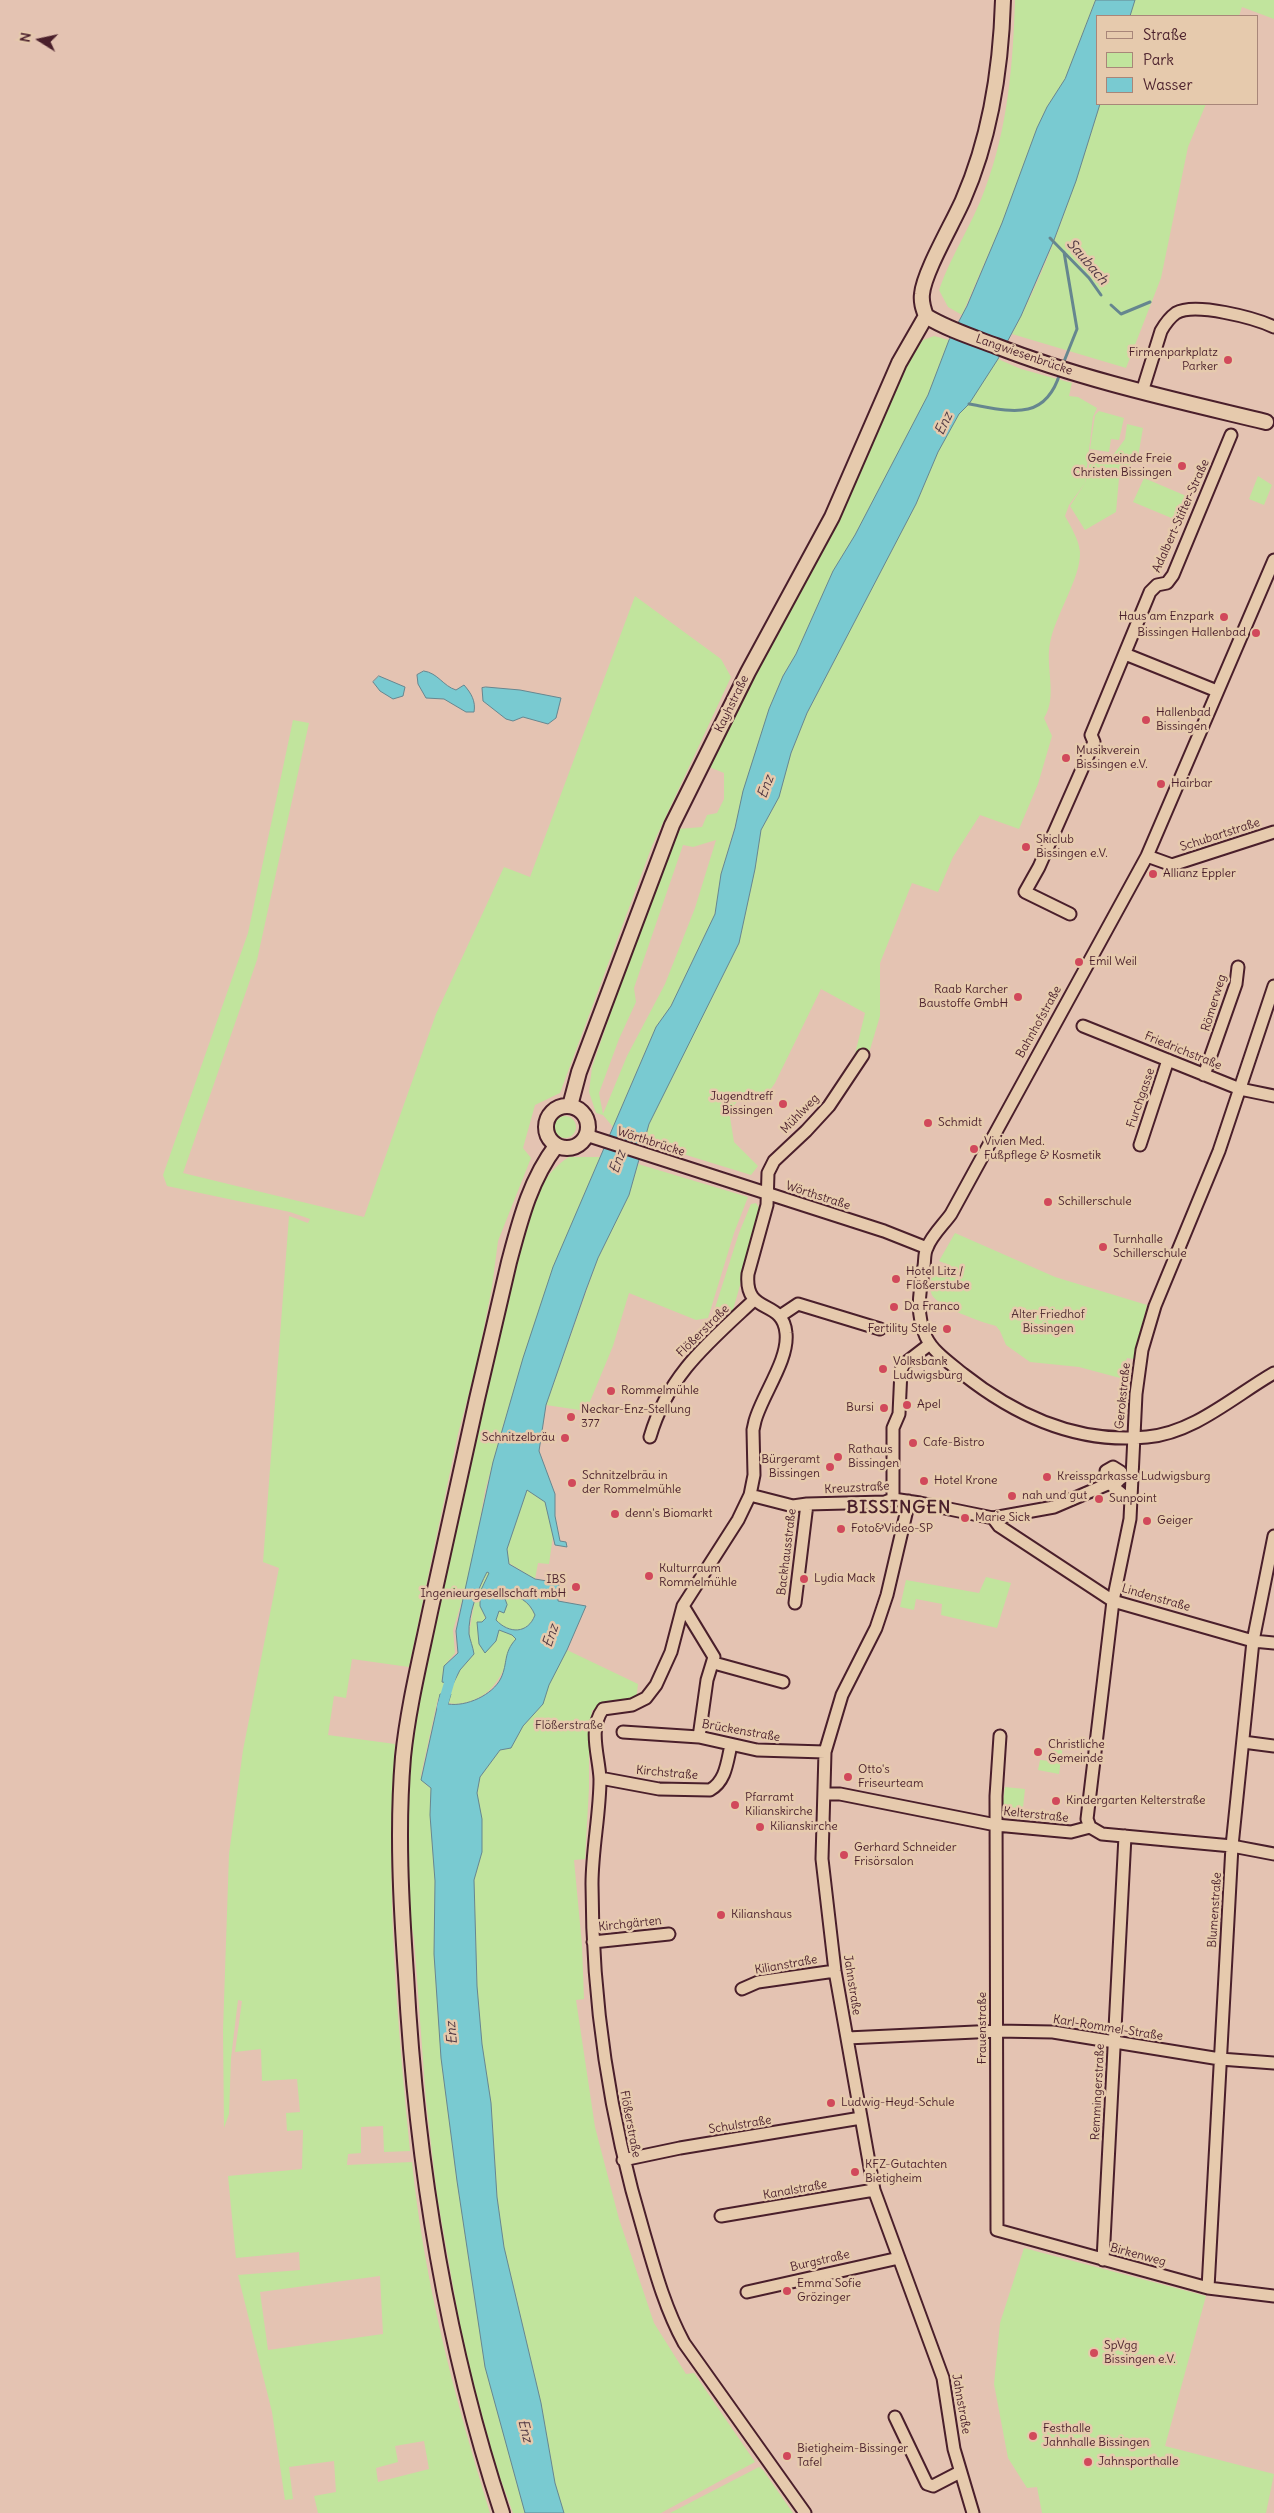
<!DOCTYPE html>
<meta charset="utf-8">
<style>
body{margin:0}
#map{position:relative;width:1274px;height:2513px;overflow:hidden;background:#e4c3b2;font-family:Delius,sans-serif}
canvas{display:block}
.legend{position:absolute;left:1096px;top:15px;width:162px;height:90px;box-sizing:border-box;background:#e6caad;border:1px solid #a88679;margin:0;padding:6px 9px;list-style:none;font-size:15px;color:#4a1f2b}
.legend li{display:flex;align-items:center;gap:10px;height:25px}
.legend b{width:25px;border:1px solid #a88679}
.north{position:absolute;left:15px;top:15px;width:50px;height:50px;-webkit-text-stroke:4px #e6caad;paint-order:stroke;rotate:280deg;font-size:14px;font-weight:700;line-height:20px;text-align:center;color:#4a1f2b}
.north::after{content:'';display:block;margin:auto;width:18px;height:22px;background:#4a1f2b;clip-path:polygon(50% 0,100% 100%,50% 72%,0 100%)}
</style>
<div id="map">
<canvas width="1274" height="2513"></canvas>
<ul class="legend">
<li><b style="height:6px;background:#e6caad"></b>Straße</li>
<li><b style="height:14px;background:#c1e49d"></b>Park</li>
<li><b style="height:14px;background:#79cad1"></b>Wasser</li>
</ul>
<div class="north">N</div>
</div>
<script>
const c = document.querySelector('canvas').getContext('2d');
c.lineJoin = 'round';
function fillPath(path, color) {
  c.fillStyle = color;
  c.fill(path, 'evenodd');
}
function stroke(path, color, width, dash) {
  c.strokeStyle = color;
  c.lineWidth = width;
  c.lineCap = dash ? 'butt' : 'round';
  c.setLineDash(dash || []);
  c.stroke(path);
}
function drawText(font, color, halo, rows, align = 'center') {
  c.font = font + ' Delius,sans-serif';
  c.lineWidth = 5;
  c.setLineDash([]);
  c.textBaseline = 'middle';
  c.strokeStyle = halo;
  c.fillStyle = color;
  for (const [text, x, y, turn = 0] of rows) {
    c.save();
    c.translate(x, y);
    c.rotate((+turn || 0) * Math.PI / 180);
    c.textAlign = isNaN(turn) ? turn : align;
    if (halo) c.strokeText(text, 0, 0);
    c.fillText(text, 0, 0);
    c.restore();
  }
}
fillPath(new Path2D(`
 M1015 0H1096L1065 79 1047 107 1037 128 1002 223 962 315 948 307 939 290C951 255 973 223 985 189 1008 128 1013 64 1015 0Z
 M1135 0H1274V19L1242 7 1239 16H1130Z
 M1100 104H1206L1188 147 1161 278 1126 368 1012 334C1051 261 1076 182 1100 104Z
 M934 336 949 340 928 395 855 535 833 571 796 654 783 676 769 709 721 874 715 914 671 1006 656 1027 613 1127 603 1115 596 1113 589 1092 592 1067 659 874 678 829 702 827 707 815 717 813 724 799V773L709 767 728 723 856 479 907 364 923 340ZM716 840 695 908 665 984 627 1056 603 1114 599 1093 619 1039 636 1002 634 988 683 845 693 847Z
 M998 359 1021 369 1072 383 1069 396 1078 397 1097 408 1093 417 1085 483 1091 458 1108 462 1125 439 1127 424 1143 428 1138 457 1119 478 1116 512 1085 530 1070 506 1085 483 1069 505 1065 516C1071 527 1079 540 1080 552 1081 578 1055 615 1050 643 1045 667 1058 697 1044 718L1052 736 1038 784 1019 829 980 815 953 857 938 892 912 883 880 963V1016L869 1053 842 1099 827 1113 822 1110 855 1054 865 1013 821 989 775 1083 764 1099 742 1096 729 1111 734 1142 758 1166 751 1175 644 1142 649 1124 665 1089 739 943 755 869 761 830 779 797 791 753 807 713 916 504 938 452 959 414Z
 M1099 411 1124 418 1119 440 1111 439 1109 452 1090 449 1095 415Z
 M1258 476 1272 485 1264 505 1249 499Z
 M1144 478 1191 498 1181 522 1133 502Z
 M635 596 721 659 731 677 652 846 560 1093 535 1105 523 1148 531 1158 498 1241 492 1287 477 1363 458 1434 409 1667 352 1659 346 1698 334 1696 328 1735 395 1744C393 1778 391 1812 391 1846 391 1948 400 2050 410 2151L384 2152 383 2126 361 2127V2153L348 2154 347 2165 412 2162C424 2282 455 2399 490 2513H318L314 2496 336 2492 334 2461 289 2467 293 2499 285 2500 272 2412 238 2275 300 2270 299 2252 236 2258 228 2176 302 2169 303 2130 287 2131 286 2113 300 2112 297 2079 262 2081 261 2049 235 2052 242 2001 238 2000 231 2058 229 2114 224 2128 223 2030 229 1854 243 1750 279 1568 263 1562 289 1216 308 1223 310 1219 290 1212 167 1186 163 1175 248 933 293 720 309 723 257 960 183 1173 364 1217 436 1014 504 867 530 877ZM380 2276 383 2334 268 2350 260 2292ZM424 2441 429 2469 378 2482 376 2468 398 2462 395 2446Z
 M554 1127a11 11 0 1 1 22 0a11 11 0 1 1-22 0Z
 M569 1157H600L553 1268 503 1426 485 1491 471 1571 453 1630 455 1653 444 1666 442 1682 453 1684 460 1670 474 1654 469 1634 475 1599 487 1572 490 1573 481 1590 480 1598V1606L486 1618 482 1622H478L479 1644 496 1641 499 1630 512 1635 516 1639C505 1666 499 1693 468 1702 455 1705 450 1705 438 1698L421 1775 425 1784 431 1788 430 1815 435 1881 434 1954 441 2058 457 2181 485 2367 525 2513H513L496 2467 465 2354 437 2196 426 2101 414 1939 407 1900 406 1850 409 1769 416 1706 463 1485 523 1232C534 1203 541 1174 569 1157Z
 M638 1164 748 1197 734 1233 708 1318 696 1320 629 1293 613 1346 586 1411 546 1405 598 1258 629 1195Z
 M756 1203 761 1211 733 1310 720 1321 714 1311 739 1233 751 1204Z
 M955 1233 1055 1277 1147 1305 1134 1359 1127 1358 1120 1378 1079 1367 1030 1362 1006 1345 1000 1331 996 1326C981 1322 938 1307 932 1295 928 1286 932 1276 935 1268L946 1272 949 1265 939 1261Z
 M527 1490 545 1502 553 1536 549 1564 538 1563 535 1579 509 1563 507 1549Z
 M986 1577 1011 1583 997 1628 941 1615 942 1604 916 1599 914 1610 900 1607 906 1580 979 1593Z
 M504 1595C519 1595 529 1601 535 1615 528 1634 509 1634 496 1620Z
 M567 1650 638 1684 636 1700 602 1712 592 1710 589 1742V1788L585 1859 574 1860 582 1945 584 1999 576 2000 595 2127 619 2219 654 2323 686 2374 694 2373 755 2462 661 2513H564L555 2483 541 2403 504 2247 497 2197 491 2103 482 2044 477 1986 474 1880 482 1852 477 1793 480 1777 500 1750 511 1748 523 1726 543 1704 548 1685Z
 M1054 1745 1063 1746 1059 1774 1038 1770 1040 1760 1051 1761Z
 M1005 1787 1025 1789 1022 1817 1001 1816Z
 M1024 2248 1206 2296 1165 2446 1274 2474 1266 2513H1042L1037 2487 1027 2488 1008 2458 994 2384 1000 2323Z
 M759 2467 763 2470 793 2513H670Z`), '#c1e49d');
const water = new Path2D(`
 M1096 0H1135L1130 16H1098L1100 104 1076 181 1054 240 1021 316 998 359 969 404 959 414 938 452 916 504 807 713 791 753 779 797 761 830 755 869 739 943 649 1124 629 1195 598 1258 586 1290 546 1405 539 1451 555 1494V1516L560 1541 566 1542 567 1547 555 1545 545 1502 527 1490 507 1549 509 1564 535 1579 559 1583 558 1601 586 1606 567 1650 549 1685 543 1704 523 1726 511 1748 500 1750 480 1777 477 1793 482 1819V1852L474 1880 477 1986 482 2044 491 2103 497 2197 504 2247 541 2403 555 2483 564 2513H525L485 2367 457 2181 441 2058 434 1954 435 1881 430 1815 431 1788 421 1780 440 1694H451L448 1704C466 1707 493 1695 501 1678 508 1663 503 1653 516 1639L512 1635 499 1630 496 1641 485 1653 479 1644 477 1622H482L486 1618 480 1606V1598L481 1590 489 1573 487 1572C478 1589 468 1614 469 1634 470 1640 473 1647 474 1654L460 1670 453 1684 442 1682 444 1666 458 1653 456 1631 493 1462 523 1358 553 1267 656 1027 671 1006 715 914 721 874 735 828 743 791 769 709 783 676 796 654 833 571 855 535 928 395 949 340 967 306 1002 223 1037 128 1047 107 1065 79ZM504 1595C519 1595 529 1601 535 1615 528 1634 509 1634 496 1620L499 1611 504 1613 507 1605Z
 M424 671C438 673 443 686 456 690L464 685C471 693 476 701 474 712H466L444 699 426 698 418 684 417 675Z
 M379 676 405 687 403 696 393 699 380 691 373 682Z
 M486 687 520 690 561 698 556 718 548 724 523 717 513 721 506 719 483 701 482 688Z`);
fillPath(water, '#79cad1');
stroke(water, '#66868f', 1);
stroke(new Path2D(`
 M1050 238 1089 278 1101 295
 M1111 305 1121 314 1150 302
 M1063 364 1077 329 1064 252
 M969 404C1009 411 1045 423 1060 373`), '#66868f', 3);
stroke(new Path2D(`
 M442 1707 452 1673`), '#79cad1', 10);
const minor = new Path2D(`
 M1142 392 1161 331C1165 324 1169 318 1176 313 1195 302 1255 318 1274 327
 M1274 560 1147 856 951 1214C944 1224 931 1236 927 1248 924 1253 925 1261 924 1266 920 1290 915 1313 926 1337 933 1352 950 1363 963 1374 1016 1416 1078 1444 1147 1437 1194 1433 1234 1396 1274 1373
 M1125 654 1217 691
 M1147 856 1172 865 1274 832
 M1070 914 1025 892 1039 867 1094 742 1091 735 1150 592 1157 585 1167 583 1173 575 1231 435
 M1083 1026 1240 1089 1274 1096
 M1204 1075 1236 984 1238 967
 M586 1135 884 1231 927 1248
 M1140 1145 1168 1060
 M780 1316 798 1304 880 1329
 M650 1437C668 1375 708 1343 754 1300
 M750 1495 793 1506 807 1504 885 1502 893 1499 920 1503 993 1518 1054 1507 1110 1483 1117 1482 1121 1478V1472L1113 1467 1106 1471V1479C1114 1488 1121 1494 1131 1501
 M893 1499V1428L899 1414 901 1370 904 1364 930 1344
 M909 1501 887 1595 876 1628 842 1695 825 1752 822 1859 835 1971 874 2190 943 2378 954 2449 973 2513
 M993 1518 999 1526 1113 1601 1253 1641 1274 1643
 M795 1603 807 1504
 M683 1606 714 1657 707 1680 699 1737
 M714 1663 783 1682
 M623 1732 699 1737 757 1750 825 1752
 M1000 1736 996 1796 997 2230 1208 2288 1274 2296
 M1243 1742 1274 1746
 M600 1778 659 1789 710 1790C726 1781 727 1762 731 1745
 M824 1794H840L996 1825 1071 1832 1090 1827
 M1090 1827 1087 1819 1113 1601 1130 1519 1136 1394 1142 1350 1155 1306 1219 1151 1274 986
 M1090 1827 1102 1834 1232 1846 1274 1854
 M593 1942 669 1934
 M742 1989 758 1982 835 1971
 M847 2038 997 2031 1053 2032 1220 2059 1274 2063
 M623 2160 680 2148 861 2118
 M721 2216 874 2190
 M1103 2260 1125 1836
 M1208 2288 1232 1846 1253 1641 1274 1536
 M747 2292 899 2258
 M895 2417 927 2484 933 2486 960 2472
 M805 2513 684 2343C665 2308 655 2271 644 2233 610 2120 592 2003 592 1884 592 1849 600 1814 600 1779 599 1755 588 1730 603 1709L632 1705 646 1698 656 1685 671 1652 683 1606 738 1520 750 1495 754 1475 753 1430 755 1421C762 1395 789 1360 786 1333 783 1298 744 1316 748 1274L767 1205 768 1173 774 1161 806 1131 829 1106 863 1055`);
const major = new Path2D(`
 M1003 0C1001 69 991 136 963 200 953 223 924 272 922 294 921 302 923 308 926 316 947 329 972 337 996 346 1083 380 1175 400 1266 422
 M546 1127a21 21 0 1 1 42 0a21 21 0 1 1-42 0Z
 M570 1106 579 1072 672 825 748 672 832 517 899 363 926 316
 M502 2513C444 2338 416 2158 406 1975 401 1903 397 1829 403 1757 408 1708 420 1660 430 1612 445 1541 461 1470 477 1399 488 1353 498 1308 509 1262 520 1221 530 1180 556 1146`);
stroke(minor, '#4a1f2b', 15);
stroke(major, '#4a1f2b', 18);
stroke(minor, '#e6caad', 11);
stroke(major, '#e6caad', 14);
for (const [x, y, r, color] of [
 [1228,360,5,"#d1495b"],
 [1182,466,5,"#d1495b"],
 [1224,617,5,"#d1495b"],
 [1256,633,5,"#d1495b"],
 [1146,720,5,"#d1495b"],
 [1066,758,5,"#d1495b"],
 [1161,784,5,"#d1495b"],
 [1026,847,5,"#d1495b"],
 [1153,874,5,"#d1495b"],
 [1079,962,5,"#d1495b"],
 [1018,997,5,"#d1495b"],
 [783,1104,5,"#d1495b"],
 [928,1123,5,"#d1495b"],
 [974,1149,5,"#d1495b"],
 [1048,1202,5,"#d1495b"],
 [1103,1247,5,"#d1495b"],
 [896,1279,5,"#d1495b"],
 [894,1307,5,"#d1495b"],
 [947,1329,5,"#d1495b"],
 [883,1369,5,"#d1495b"],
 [611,1391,5,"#d1495b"],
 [907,1405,5,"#d1495b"],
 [884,1408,5,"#d1495b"],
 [571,1417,5,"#d1495b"],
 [565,1438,5,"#d1495b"],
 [913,1443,5,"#d1495b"],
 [838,1457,5,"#d1495b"],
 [830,1467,5,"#d1495b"],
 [1047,1477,5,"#d1495b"],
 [924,1481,5,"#d1495b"],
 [572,1483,5,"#d1495b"],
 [1012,1496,5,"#d1495b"],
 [1099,1499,5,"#d1495b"],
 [615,1514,5,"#d1495b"],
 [965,1518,5,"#d1495b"],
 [1147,1521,5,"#d1495b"],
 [841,1529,5,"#d1495b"],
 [649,1576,5,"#d1495b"],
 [804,1579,5,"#d1495b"],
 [576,1587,5,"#d1495b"],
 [1038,1752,5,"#d1495b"],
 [848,1777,5,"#d1495b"],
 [1056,1801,5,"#d1495b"],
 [735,1805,5,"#d1495b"],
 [760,1827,5,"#d1495b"],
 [844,1855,5,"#d1495b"],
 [721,1915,5,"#d1495b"],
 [831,2103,5,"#d1495b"],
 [855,2172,5,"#d1495b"],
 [787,2291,5,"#d1495b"],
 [1094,2353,5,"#d1495b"],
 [1033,2436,5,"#d1495b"],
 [787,2456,5,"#d1495b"],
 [1088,2462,5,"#d1495b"]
]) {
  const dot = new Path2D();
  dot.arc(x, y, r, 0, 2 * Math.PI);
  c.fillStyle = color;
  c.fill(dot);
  stroke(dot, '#e6caad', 2);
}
drawText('12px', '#4a1f2b', '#e6caad', [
 ["Firmenparkplatz",1218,353,"right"],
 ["Parker",1218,367,"right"],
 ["Gemeinde Freie",1172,459,"right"],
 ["Christen Bissingen",1172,473,"right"],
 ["Haus am Enzpark",1214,617,"right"],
 ["Bissingen Hallenbad",1246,633,"right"],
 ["Hallenbad",1156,713],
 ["Bissingen",1156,727],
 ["Musikverein",1076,751],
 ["Bissingen e.V.",1076,765],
 ["Hairbar",1171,784],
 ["Skiclub",1036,840],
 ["Bissingen e.V.",1036,854],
 ["Allianz Eppler",1163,874],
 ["Emil Weil",1089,962],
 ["Raab Karcher",1008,990,"right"],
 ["Baustoffe GmbH",1008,1004,"right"],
 ["Jugendtreff",773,1097,"right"],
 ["Bissingen",773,1111,"right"],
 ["Schmidt",938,1123],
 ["Vivien Med.",984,1142],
 ["Fußpflege & Kosmetik",984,1156],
 ["Schillerschule",1058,1202],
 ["Turnhalle",1113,1240],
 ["Schillerschule",1113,1254],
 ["Hotel Litz /",906,1272],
 ["Flößerstube",906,1286],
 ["Da Franco",904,1307],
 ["Fertility Stele",937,1329,"right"],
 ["Volksbank",893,1362],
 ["Ludwigsburg",893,1376],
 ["Rommelmühle",621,1391],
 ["Apel",917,1405],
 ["Bursi",874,1408,"right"],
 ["Neckar-Enz-Stellung",581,1410],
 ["377",581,1424],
 ["Schnitzelbräu",555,1438,"right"],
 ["Cafe-Bistro",923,1443],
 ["Rathaus",848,1450],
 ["Bissingen",848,1464],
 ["Bürgeramt",820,1460,"right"],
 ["Bissingen",820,1474,"right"],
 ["Schnitzelbräu in",582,1476],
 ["der Rommelmühle",582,1490],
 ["Kreissparkasse Ludwigsburg",1057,1477],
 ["Hotel Krone",934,1481],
 ["nah und gut",1022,1496],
 ["Sunpoint",1109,1499],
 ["denn's Biomarkt",625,1514],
 ["Marie Sick",975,1518],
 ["Geiger",1157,1521],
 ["Foto&Video-SP",851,1529],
 ["Kulturraum",659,1569],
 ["Rommelmühle",659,1583],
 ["Lydia Mack",814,1579],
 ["IBS",566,1580,"right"],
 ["Ingenieurgesellschaft mbH",566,1594,"right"],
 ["Christliche",1048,1745],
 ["Gemeinde",1048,1759],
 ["Otto's",858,1770],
 ["Friseurteam",858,1784],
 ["Pfarramt",745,1798],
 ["Kilianskirche",745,1812],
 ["Kindergarten Kelterstraße",1066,1801],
 ["Kilianskirche",770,1827],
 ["Gerhard Schneider",854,1848],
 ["Frisörsalon",854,1862],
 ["Kilianshaus",731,1915],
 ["Ludwig-Heyd-Schule",841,2103],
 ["KFZ-Gutachten",865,2165],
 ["Bietigheim",865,2179],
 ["Emma Sofie",797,2284],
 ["Grözinger",797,2298],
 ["SpVgg",1104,2346],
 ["Bissingen e.V.",1104,2360],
 ["Festhalle",1043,2429],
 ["Jahnhalle Bissingen",1043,2443],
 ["Bietigheim-Bissinger",797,2449],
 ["Tafel",797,2463],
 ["Jahnsporthalle",1098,2462]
], 'left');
drawText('12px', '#4a1f2b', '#e6caad', [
 ["Langwiesenbrücke",1024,355,19],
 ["Adalbert-Stifter-Straße",1181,516,-66],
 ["Kayhstraße",732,704,-64],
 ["Schubartstraße",1220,835,-18],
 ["Römerweg",1214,1003,-73],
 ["Bahnhofstraße",1039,1022,-61],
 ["Friedrichstraße",1183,1051,22],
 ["Furchgasse",1141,1098,-71],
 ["Mühlweg",800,1114,-46],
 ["Wörthbrücke",651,1142,18],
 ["Wörthstraße",818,1196,18],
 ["Flößerstraße",703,1331,-45],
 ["Gerokstraße",1123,1396,-84],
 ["Kreuzstraße",857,1488,-3],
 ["Backhausstraße",787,1552,-83],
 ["Lindenstraße",1156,1598,16],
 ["Brückenstraße",741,1731,10],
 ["Kirchstraße",667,1773,5],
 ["Kelterstraße",1036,1815,6],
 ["Blumenstraße",1215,1910,-86],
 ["Kirchgärten",630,1924,-6],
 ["Kilianstraße",786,1965,-10],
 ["Jahnstraße",852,1985,81],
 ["Frauenstraße",983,2028,-90],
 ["Karl-Rommel-Straße",1108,2028,9],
 ["Remmingerstraße",1098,2092,-87],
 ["Flößerstraße",630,2124,79],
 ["Schulstraße",740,2125,-9],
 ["Kanalstraße",795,2190,-10],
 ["Birkenweg",1138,2255,15],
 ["Burgstraße",820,2261,-13],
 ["Jahnstraße",961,2404,80]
]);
drawText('12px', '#563336', '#e6caad', [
 ["Alter Friedhof",1048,1315],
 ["Bissingen",1048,1329],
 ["Flößerstraße",569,1726]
]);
drawText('italic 14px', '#513944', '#e6caad', [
 ["Saubach",1087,262,49],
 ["Enz",944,424,-65],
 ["Enz",766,787,-70],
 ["Enz",618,1162,-70],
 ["Enz",551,1636,-71],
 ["Enz",452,2033,-95],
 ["Enz",525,2431,76]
]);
c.letterSpacing = '1px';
drawText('bold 18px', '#4a1f2b', '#e6caad', [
 ["BISSINGEN",899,1508]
]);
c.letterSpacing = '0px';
</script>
